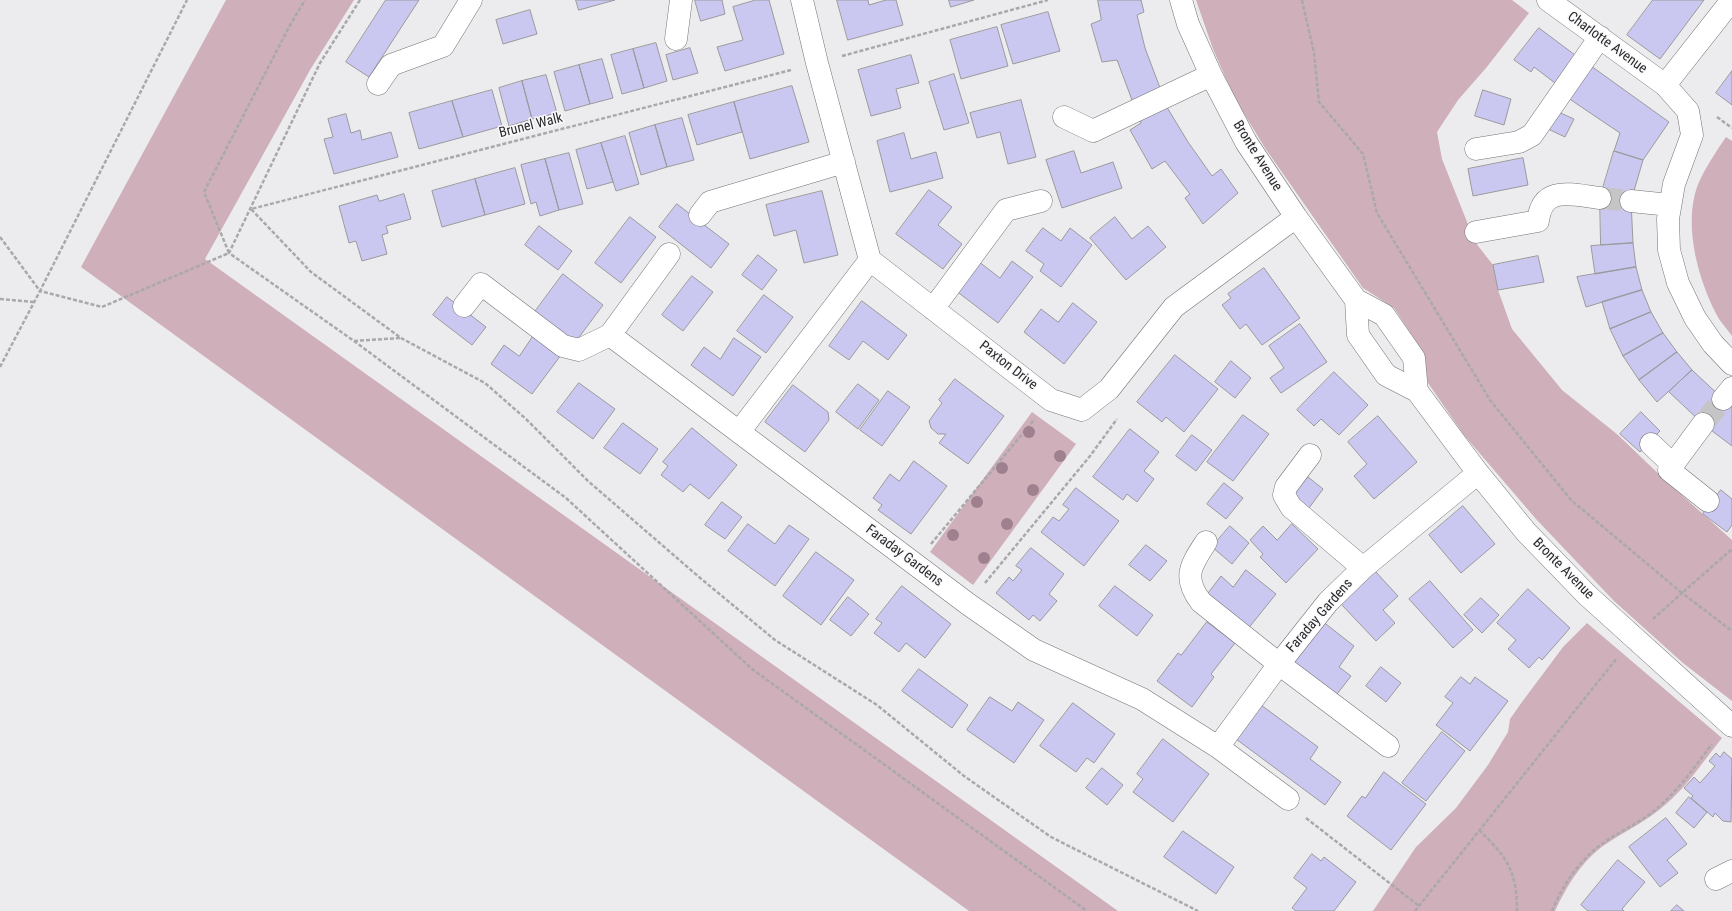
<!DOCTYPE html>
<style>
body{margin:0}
canvas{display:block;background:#ecebee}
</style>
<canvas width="1732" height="911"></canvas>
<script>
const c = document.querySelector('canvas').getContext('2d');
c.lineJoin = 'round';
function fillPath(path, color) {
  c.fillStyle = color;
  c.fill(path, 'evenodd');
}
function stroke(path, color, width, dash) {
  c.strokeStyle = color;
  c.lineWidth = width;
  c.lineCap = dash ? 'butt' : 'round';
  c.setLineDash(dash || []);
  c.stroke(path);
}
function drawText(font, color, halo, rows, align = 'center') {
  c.font = font + ' "Roboto Condensed",sans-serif';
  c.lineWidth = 3;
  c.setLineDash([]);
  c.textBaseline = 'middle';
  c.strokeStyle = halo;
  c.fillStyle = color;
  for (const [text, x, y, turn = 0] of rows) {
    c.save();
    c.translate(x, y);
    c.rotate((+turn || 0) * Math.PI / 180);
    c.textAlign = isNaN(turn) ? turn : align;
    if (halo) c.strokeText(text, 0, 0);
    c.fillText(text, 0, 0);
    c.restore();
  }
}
fillPath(new Path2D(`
 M226 0H354L310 70 205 259 1118 911H969L81 267Z
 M1196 0H1512L1529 13 1486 68 1458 100 1437 132 1442 159 1475 242 1493 265 1498 290 1512 329 1562 390 1618 435 1666 481 1732 540V701L1683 663 1614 601 1536 519 1464 435 1428 383 1423 352 1394 308 1363 288 1265 148 1234 97 1213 49Z
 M1726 137 1732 141V336C1728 330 1723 325 1719 319 1699 283 1683 227 1697 187 1704 169 1716 152 1726 137Z
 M1032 412 1076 444 973 585 930 552Z
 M1587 623 1722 738C1704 760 1687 787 1665 805 1647 821 1625 831 1606 844 1582 860 1567 886 1555 911H1373L1416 847 1456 808 1488 765 1508 732 1510 719 1522 702 1563 647Z`), '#cfafba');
const building = new Path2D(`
 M386 0H419L369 77 346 62Z
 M576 0H615L579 10Z
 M695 0H722L725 14 701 21Z
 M756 0H769L784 54 725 71 717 47 743 40 733 7Z
 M837 0H868L869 5 886 0H896L903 25 848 40Z
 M949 0H974L951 7Z
 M1098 0H1141L1144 12 1137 15 1145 48 1168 109 1188 142 1212 176 1221 169 1238 193 1203 224 1185 198 1190 194 1165 161 1152 169 1130 130 1141 123 1132 100 1117 60 1102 62 1091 24 1101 20Z
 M1653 0H1704L1660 59 1627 35Z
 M530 10 537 34 503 44 496 20Z
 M1048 12 1060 51 1013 64 1001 25Z
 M997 27 1008 66 961 79 950 40Z
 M1539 28 1575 55 1555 83 1534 67 1531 72 1514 60Z
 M656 43 667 81 644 88 633 49Z
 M690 48 698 73 673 80 666 55Z
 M633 49 644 88 622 94 611 55Z
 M911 55 919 83 896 89 901 108 871 116 858 70Z
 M602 59 613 98 590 104 579 65Z
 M579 65 590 104 565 111 554 72Z
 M1591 66 1669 122 1643 160 1614 151 1620 133 1568 98Z
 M1732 71V105L1716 93Z
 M954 74 969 123 944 130 929 82Z
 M546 75 557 113 532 119 522 81Z
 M522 81 532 119 509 126 499 88Z
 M792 86 809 142 750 159 734 102Z
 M492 90 502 126 463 137 452 101Z
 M1483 90 1511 99 1504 125 1475 116Z
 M1021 100 1036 157 1008 164 1000 132 977 138 970 113Z
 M452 101 463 137 419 149 409 113Z
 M734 102 742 132 697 145 688 115Z
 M1556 111 1574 119 1565 137 1548 129Z
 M346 114 351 133 360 130 362 140 391 132 398 157 334 174 324 139 333 137 328 119Z
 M682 118 694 160 667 167 655 125Z
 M655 125 667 167 641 175 629 133Z
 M904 133 911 159 936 152 943 178 890 192 877 141Z
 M625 136 639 184 616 191 601 143Z
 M601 143 613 182 587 189 576 150Z
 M1074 151 1081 173 1113 162 1122 188 1062 208 1046 160Z
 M1614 151 1643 160 1631 201 1600 198Z
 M569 153 583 204 559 210 545 159Z
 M1523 158 1528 185 1473 196 1468 169Z
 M545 159 559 210 540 216 536 202 531 204 521 165Z
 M515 168 525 204 485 215 475 179Z
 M475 179 485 215 442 227 432 191Z
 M929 190 952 207 938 225 962 244 943 269 896 234Z
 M822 191 838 255 804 263 796 230 774 236 766 205Z
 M404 194 411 219 386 226 388 233 382 235 387 254 362 261 356 241 349 243 339 206 377 195 379 201Z
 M1600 198 1631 201 1633 243 1601 245Z
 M677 204 729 244 711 268 659 227Z
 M630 217 656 237 621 283 595 263Z
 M1115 217 1132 239 1148 226 1166 247 1126 280 1090 238Z
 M539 226 572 251 558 270 525 245Z
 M1043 228 1061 241 1070 228 1092 245 1061 287 1040 271 1044 264 1026 251Z
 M1633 243 1636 267 1595 274 1591 246Z
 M758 255 777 270 762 290 742 275Z
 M1538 256 1544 282 1498 290 1493 265Z
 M974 258 1000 278 1012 261 1033 277 998 323 951 287Z
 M1636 267 1642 290 1586 307 1577 277Z
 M1264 268 1300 318 1262 345 1246 324 1240 329 1222 305 1231 298 1228 294Z
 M563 274 603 305 574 344 534 313Z
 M692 276 713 292 683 331 662 315Z
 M1642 290 1651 312 1610 329 1602 302Z
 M764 295 793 317 766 353 737 331Z
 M447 297 486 327 472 345 433 315Z
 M862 301 907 335 888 360 863 341 849 360 829 346Z
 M1073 303 1097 322 1064 364 1024 332 1041 309 1058 322Z
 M1651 312 1663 333 1623 356 1610 329Z
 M1300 324 1327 362 1281 393 1270 378 1284 368 1269 346Z
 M1663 333 1677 352 1639 380 1623 356Z
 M534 335 561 355 532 394 491 364 504 345 519 356Z
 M734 338 761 357 733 396 691 365 704 347 720 359Z
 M1677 352 1692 370 1657 402 1639 380Z
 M1175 355 1218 389 1184 432 1166 417 1162 422 1137 402Z
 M1231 361 1251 378 1235 398 1215 382Z
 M1692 370 1723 399 1703 424 1669 392Z
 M1334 372 1368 405 1339 435 1321 419 1314 426 1297 410Z
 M955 379 1004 416 968 464 939 443 946 434H938L931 428 929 421 942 403 939 400Z
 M579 383 615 409 593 439 557 412Z
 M858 384 879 400 858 429 836 412Z
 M793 385 828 412 829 420 805 452 765 422Z
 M888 391 910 407 882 446 860 430Z
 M1723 399 1732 406V446L1703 424Z
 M1641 412 1660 431 1640 452 1620 434Z
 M1243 415 1269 434 1233 481 1207 462Z
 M1378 416 1417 462 1374 499 1354 476 1367 464 1348 442Z
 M623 423 658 449 640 474 604 448Z
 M692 428 737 465 709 499 690 484 683 492 661 475 668 466 663 462Z
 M1130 429 1159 452 1144 471 1154 479 1137 502 1127 494 1123 500 1093 477Z
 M1192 435 1212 450 1196 471 1176 456Z
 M914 461 947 486 911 534 878 510 882 505 873 498 890 474 899 481Z
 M1303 473 1323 489 1309 508 1289 492Z
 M1224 483 1243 498 1226 519 1207 504Z
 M1076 488 1119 521 1084 566 1041 532 1053 517 1059 521 1069 509 1063 505Z
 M1721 490 1732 499V525L1727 532 1703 514Z
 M722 502 742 517 725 539 705 525Z
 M1463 506 1495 544 1461 573 1429 535Z
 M748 524 775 544 789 525 809 539 775 586 728 551Z
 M1292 524 1318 549 1286 583 1260 557 1263 554 1250 540 1263 526 1277 540Z
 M1230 526 1249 543 1232 564 1212 547Z
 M1146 545 1167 561 1150 581 1129 565Z
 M1031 548 1064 574 1049 594 1057 601 1040 621 1033 615 1029 620 996 593 1009 577 1013 581 1022 570 1016 566Z
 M816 552 854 580 821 625 783 596Z
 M1246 570 1276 594 1247 630 1205 597 1221 576 1233 587Z
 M1374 570 1398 596 1383 610 1395 623 1376 641 1340 603Z
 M1430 581 1473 630 1453 648 1409 599Z
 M902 586 951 624 925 658 906 643 899 652 874 633 882 623 876 619Z
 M1115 586 1153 615 1137 636 1099 606Z
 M1528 589 1570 628 1542 660 1539 657 1529 668 1508 649 1516 640 1497 623Z
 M848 597 869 614 851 636 830 620Z
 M1481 598 1499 615 1482 633 1464 615Z
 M1322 621 1354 646 1339 667 1351 676 1334 698 1290 664Z
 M1207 622 1235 643 1211 674 1214 677 1192 707 1157 681 1178 653 1181 655Z
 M1381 667 1401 683 1386 702 1366 686Z
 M919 669 968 705 952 728 902 691Z
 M1461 677 1470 684 1475 677 1508 701 1470 751 1436 725 1453 703 1445 697Z
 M990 697 1012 711 1018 702 1044 720 1014 763 967 730Z
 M1073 703 1115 734 1094 763 1087 758 1076 772 1040 746Z
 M1261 705 1318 747 1310 759 1341 782 1325 805 1236 739Z
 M1442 732 1465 751 1426 801 1402 783Z
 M1163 739 1209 774 1173 822 1133 792 1143 779 1137 774Z
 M1724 752 1732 759 1731 822 1723 821 1715 813 1713 817 1691 798 1693 796 1684 788 1694 777 1700 783 1715 766 1709 761 1716 753 1720 757Z
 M1102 768 1123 785 1107 805 1086 788Z
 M1384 772 1426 804 1391 850 1347 816 1362 796 1365 798Z
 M1689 797 1707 812 1694 828 1676 813Z
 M1666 818 1687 844 1667 860 1678 873 1660 887 1629 847Z
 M1183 831 1234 867 1216 894 1164 857Z
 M1312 854 1321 861 1324 857 1356 882 1334 911H1296L1292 908 1307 888 1294 878Z
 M1618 860 1645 882 1622 909 1624 911H1588L1581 905Z
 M1677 905 1684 911H1671Z`);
fillPath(building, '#cac8f0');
stroke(building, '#9a9a9d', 1);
stroke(new Path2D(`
 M1600 198 1631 201
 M1703 424 1723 399`), '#c5c5c7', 22, [22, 11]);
const minor = new Path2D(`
 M802 0 817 63 870 260 1051 400 1082 410 1109 389 1174 307 1296 217
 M1181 0 1188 24 1211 75 1246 142 1296 217 1356 300 1384 315 1414 358 1417 391 1386 375 1358 335 1356 300
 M1548 0 1665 85 1688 111 1692 135 1674 184 1668 219 1669 250 1678 283 1695 318 1713 344 1732 364
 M676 39 681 0
 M378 84 391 65 443 46 471 0
 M1665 85 1732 0
 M1064 117 1093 131 1211 75
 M1476 149 1519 142 1532 135 1600 37
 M1631 201 1670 205
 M700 215 710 202 844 162
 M1476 232 1538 221C1542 184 1573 195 1600 198
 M464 306 481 284 563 346 579 350 610 335 669 254
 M933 309 1006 210 1041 201
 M610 335 968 604 1034 650 1142 699 1218 747 1288 799
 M1417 391 1478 473 1526 532 1587 595 1732 726
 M1723 399 1732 388
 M1703 424 1669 470 1708 501
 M739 432 870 260
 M1651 444 1673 465
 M1310 455 1286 487 1284 495 1291 507 1363 568
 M1206 542C1191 565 1182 577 1201 602L1279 664 1388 746
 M1218 747 1279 664 1328 602 1363 568 1478 473
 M1716 879 1732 871`);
stroke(minor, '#747376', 23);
stroke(new Path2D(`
 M360 0 320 63 229 253 354 341 566 498 752 669 1087 911
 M1302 0 1314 53 1319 102 1363 154 1377 213 1490 400 1571 500 1682 593 1732 549
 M842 56 1048 0
 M791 70 251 209 311 272 401 338 485 383 526 419 588 481 699 577 775 640 877 705 964 776 1051 837 1198 911
 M1717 117 1732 128
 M0 237 40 291 187 0
 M0 299 34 302
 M354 341 400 338
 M0 367 40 291 102 307 229 253 204 192 289 27 305 0
 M931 544 1034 420
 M985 583 1090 456 1117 419
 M1653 619 1682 593 1732 631
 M1306 818 1419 906
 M1479 830C1507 857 1517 871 1517 911
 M1415 911 1617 658
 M1552 911C1561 889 1575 867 1593 851 1611 835 1635 826 1654 811 1677 792 1694 768 1712 744`), '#a9a8ab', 2.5, [4, 2]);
stroke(minor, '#fff', 22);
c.fillStyle = '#9e808e';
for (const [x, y] of [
 [1029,432],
 [1060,456],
 [1002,468],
 [1033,490],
 [977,502],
 [1007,524],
 [953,535],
 [984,558]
]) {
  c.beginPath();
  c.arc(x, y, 6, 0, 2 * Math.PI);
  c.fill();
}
drawText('14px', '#2b2b2c', '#faf8fb', [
 ["Charlotte Avenue",1607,43,36],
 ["Brunel Walk",531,126,-14],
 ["Bronte Avenue",1257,156,58],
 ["Paxton Drive",1008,366,38],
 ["Faraday Gardens",904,556,37],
 ["Bronte Avenue",1563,569,45],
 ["Faraday Gardens",1320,616,-49]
]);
</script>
